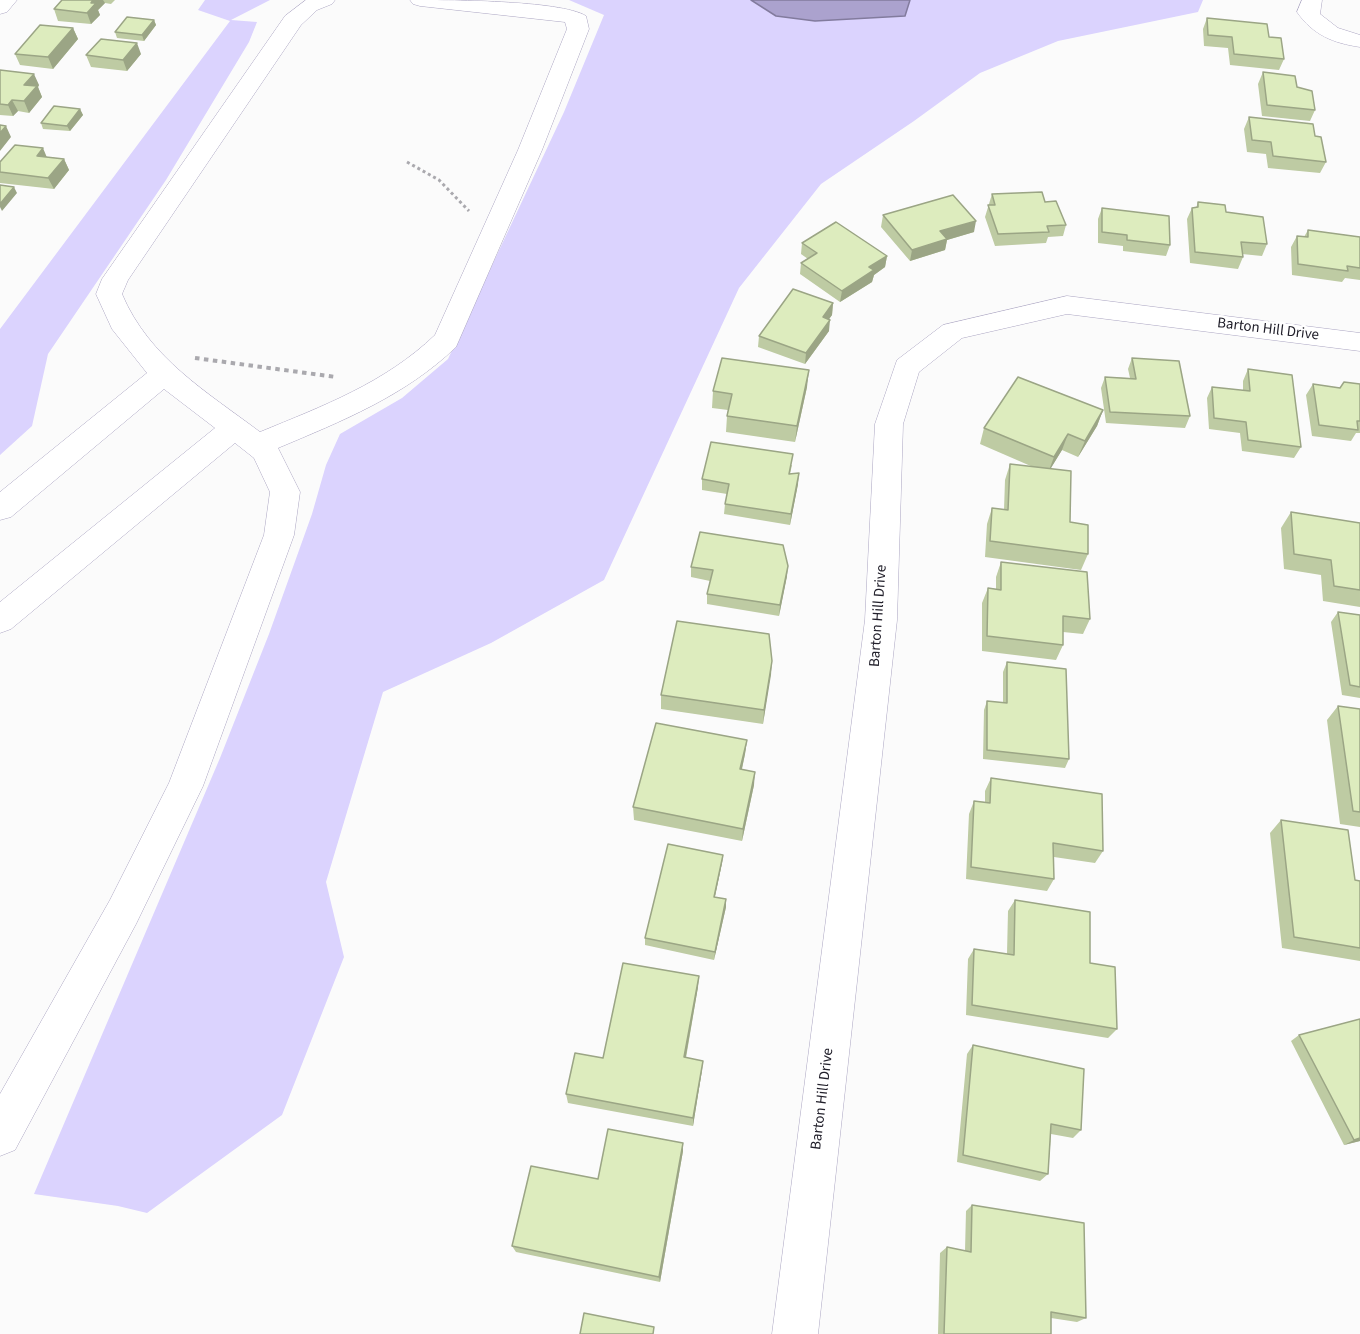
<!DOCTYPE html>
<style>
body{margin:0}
canvas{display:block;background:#fbfbfb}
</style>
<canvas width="1360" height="1334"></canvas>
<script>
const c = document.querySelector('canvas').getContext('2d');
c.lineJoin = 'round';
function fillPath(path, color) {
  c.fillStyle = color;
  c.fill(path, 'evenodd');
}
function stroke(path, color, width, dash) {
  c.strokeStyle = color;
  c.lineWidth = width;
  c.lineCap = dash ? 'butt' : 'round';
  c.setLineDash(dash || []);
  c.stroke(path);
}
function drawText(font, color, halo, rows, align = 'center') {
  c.font = font + ' "Source Sans 3",sans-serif';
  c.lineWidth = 5;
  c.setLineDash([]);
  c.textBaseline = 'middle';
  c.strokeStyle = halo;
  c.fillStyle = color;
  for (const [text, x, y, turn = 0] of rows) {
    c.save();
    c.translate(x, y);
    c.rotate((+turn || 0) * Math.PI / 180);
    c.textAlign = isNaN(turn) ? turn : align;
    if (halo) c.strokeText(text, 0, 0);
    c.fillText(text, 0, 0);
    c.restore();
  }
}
fillPath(new Path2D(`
 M205 0H270L231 20 257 22 249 42 166 180 48 354 32 426 0 455V329L230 21 198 10Z
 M569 0H751L776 16H905L910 0H1203L1198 12 1058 41 980 73 914 121 821 184 739 288 604 580 491 643 383 692 326 882 344 957 282 1115 147 1213 118 1206 34 1194 220 758 269 634 312 514 326 465 340 434 402 398 448 359 564 112 604 15Z`), '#dbd3fe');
const water = new Path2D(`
 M751 0H910L905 16 815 21 776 16Z`);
fillPath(water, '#aba2ce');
stroke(water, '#827b9d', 1.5);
const minor = new Path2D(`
 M0 0H17L7 12 0 14Z
 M306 0H335L332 4 317 10 301 25 128 280 122 294C149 358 207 392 260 432 323 406 385 383 435 335L518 150 567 29 565 22 420 6 413 4 410 0C444 0 561 0 586 16L589 29 542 150 456 347C405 396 342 421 278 448L300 492 294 535 203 786 136 924 15 1150 0 1156V1094L110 900 169 783 264 535 270 492 254 458 235 443 11 629 0 633V602L215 428 164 389 11 517 0 520V492L147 373 112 329 96 294 102 279 285 16Z
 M1302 0H1322L1320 14 1338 28 1360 35V47C1333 43 1313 35 1297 12Z
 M1067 296 1360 333V351L1067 314 962 338 919 372 903 424 897 620 818 1334H772L865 620 875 424 897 360 943 325Z`);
stroke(minor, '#aba5c2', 1);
stroke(new Path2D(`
 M407 162 439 180 469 211`), '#aaa9ae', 3, [3, 3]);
stroke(new Path2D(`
 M195 358 336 377`), '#aaa9ae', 4, [4.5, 4.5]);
fillPath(minor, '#fff');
fillPath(new Path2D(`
 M62 0H115L111 4 105 3 98 10 100 15 91 24 58 21 54 9Z
 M1207 18 1269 37 1284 59 1279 70 1230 65 1228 48 1204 46 1203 29Z
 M154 20 156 25 144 41 117 38 115 32Z
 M73 28 78 39 53 69 20 65 15 54Z
 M141 54 127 71 91 67 86 55Z
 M0 70 39 85 38 87 42 97 29 113 18 111 13 116 0 115Z
 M1263 72 1297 87 1315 110 1310 121 1262 116 1258 84Z
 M80 109 83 115 70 131 43 129 41 123Z
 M1249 117 1315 136 1326 162 1320 173 1268 168 1266 154 1247 152 1244 129Z
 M47 157 64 159 69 170 54 189 0 183V162Z
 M992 194 1045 202 1066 225 1063 236 1048 237 1046 243 995 246 985 217Z
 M1198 202 1226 212 1267 244 1262 256 1242 254 1243 257 1238 269 1190 263 1187 219 1192 208H1196Z
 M1102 208 1170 245 1166 256 1123 251V246L1098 243V219Z
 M883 215 974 232 947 240 945 250 910 261 881 227Z
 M1308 230 1360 237V280L1345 278 1342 282 1292 275 1291 247 1297 236 1304 237Z
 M802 243 887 256 885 267 874 275 872 282 840 302 800 274 801 263 808 259 801 254Z
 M833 303 832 315 829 319V331L805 364 758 347 759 336Z
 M1132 358 1190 416 1185 428 1106 423 1101 388 1105 377 1130 378 1128 369Z
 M1248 369 1301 447 1294 458 1242 451 1240 433 1209 429 1207 398 1212 387 1243 391V381Z
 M1313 384 1340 388 1360 384V433H1356L1351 441 1312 436 1306 395Z
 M807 387 795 442 726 432 727 416 728 410 712 408 713 391Z
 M1103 410 1097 426 1078 457 1062 450 1050 469 1070 522 1088 554 1081 570 985 557 987 524 992 508 1004 510 1005 480 1010 464 1033 467 980 444 984 428Z
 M792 465 790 474 798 484 790 525 724 514 725 504 727 494 702 490V479Z
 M1291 512 1360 523V607L1323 601 1321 575 1284 569 1281 528Z
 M1001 562 1090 619 1083 634 1063 632V645L1056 660 982 651V603L988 588 996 589V577Z
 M691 567 787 576 779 616 707 604V594L710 581 691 577Z
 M1338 612 1360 615V698L1342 695 1331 622Z
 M772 661 763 724 661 709V695Z
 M1007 662 1069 759 1065 768 983 759 984 710 987 701 1003 703V672Z
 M1338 706 1360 709V827L1340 824 1327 720Z
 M747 740 745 754 742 769 754 785 742 841 634 820 633 807Z
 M991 778 1103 851 1095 863 1054 857V879L1047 891 966 879 969 814 974 801 985 802V791Z
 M1281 820 1355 880 1360 881V961L1282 948 1270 833Z
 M723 855 722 863 715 897 726 899V907L714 960 645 945V938Z
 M1015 900 1090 963 1117 1029 1108 1038 966 1015 968 959 974 949 1007 954 1008 911Z
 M698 987 686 1058 702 1070 693 1126 568 1103 566 1094 603 1058Z
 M1360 1019V1141L1344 1145 1291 1041 1299 1035Z
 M973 1045 1081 1130 1073 1138 1051 1134 1048 1174 1040 1181 957 1162 967 1054Z
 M683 1143V1151L660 1282 516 1252 512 1246 598 1179Z
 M972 1205 1086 1318 1077 1322 1051 1318V1334H938L940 1253 947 1247 965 1251 966 1211Z`), '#becba3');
fillPath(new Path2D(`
 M93 0H103L105 3 98 10 100 15 91 24 87 13 91 3Z
 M154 20 156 25 144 41 142 35Z
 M73 28 78 39 53 69 48 57Z
 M137 43 141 54 127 71 123 60Z
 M34 74 39 85 38 87 42 97 29 113 24 101V85Z
 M12 100 18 111 13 116 8 105Z
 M80 109 83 115 70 131 67 126Z
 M6 126 11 137 0 151V133Z
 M43 148 48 160 37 156Z
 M64 159 69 170 54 189 48 178Z
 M14 187 17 193 2 211 0 207V204Z
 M976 221 974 232 947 240 945 250 910 261 912 250 940 231Z
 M887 256 885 267 874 275 872 282 840 302 842 291 869 267Z
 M833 303 832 315 822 329 823 317Z
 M830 320 829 331 805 364 806 353Z
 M809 370 807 387 795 442 797 426Z
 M1103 410 1097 426 1078 457 1085 441Z
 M1068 434 1062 450 1048 473 1054 457Z
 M799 473 798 484 790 525 791 514Z
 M788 566 787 576 779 616 780 605Z
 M772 661 771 675 763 724 764 710Z
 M747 740 745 754 739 782 740 769Z
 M755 772 754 785 742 841 743 829Z
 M723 855 722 863 713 905 714 897Z
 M726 899V907L714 960 715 952Z
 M699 976 698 987 684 1067V1057Z
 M703 1061 702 1070 693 1126V1118Z
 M1360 1138V1141L1344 1145 1354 1140Z
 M683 1143V1151L660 1282 659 1277Z`), '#9ba585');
const building = new Path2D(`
 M62 0H93L91 3H96L87 13 54 9Z
 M127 17 154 20 142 35 115 32Z
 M1207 18 1267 24 1269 37 1281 38 1284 59 1234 54 1232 37 1208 35Z
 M40 25 73 28 48 57 15 54Z
 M101 39 137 43 123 60 86 55Z
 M0 70 34 74 24 85 37 86 24 101 12 100 8 105 0 104Z
 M1263 72 1295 76 1297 87 1312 91 1315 110 1267 105Z
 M54 106 80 109 67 126 41 123Z
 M1249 117 1313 124 1315 136 1321 137 1326 162 1273 156 1271 142 1252 140Z
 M0 125 6 126 0 133Z
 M15 145 43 148 37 156 64 159 48 178 0 172V162Z
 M0 185 14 187 0 204Z
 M1042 192 1045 202 1056 201 1066 225 1047 226 1049 232 998 234 988 205H995L992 194Z
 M953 195 976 221 940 231 947 239 912 250 883 215Z
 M1198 202 1225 205 1226 212 1263 217 1267 244 1241 242 1243 257 1195 252 1192 208 1198 207Z
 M1102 208 1169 216 1170 245 1127 240V235L1102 232Z
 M836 222 887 256 869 267 874 270 842 291 801 263 817 253 802 243Z
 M1308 230 1360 237V268L1347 266 1348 271 1298 264 1297 236 1308 237Z
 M793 289 833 303 823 317 830 320 806 353 759 336Z
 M722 358 809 370 797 426 727 416 732 394 713 391Z
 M1132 358 1179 361 1190 416 1110 412 1105 377 1136 379Z
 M1248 369 1292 375 1301 447 1248 440 1246 422 1214 418 1212 387 1250 391Z
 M1018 377 1103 410 1085 441 1068 434 1054 457 984 428Z
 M1344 382 1360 384V421H1357L1358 430 1319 425 1313 384 1340 388Z
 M711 442 793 454 789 474 799 473 791 514 725 504 729 484 702 479Z
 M1010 464 1071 471 1070 522 1088 525V554L990 541 992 508 1008 510Z
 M1291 512 1360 523V590L1334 586 1331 560 1294 554Z
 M700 532 783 545 788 566 780 605 707 594 713 570 691 567Z
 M1001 562 1087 572 1090 619 1063 616V645L987 636 988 588 1001 590Z
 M1338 612 1360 615V687L1350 685Z
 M677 621 769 634 772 661 764 710 661 695Z
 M1007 662 1066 669 1069 759 987 750V701L1007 703Z
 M1338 706 1360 709V812L1353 811Z
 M656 723 747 740 740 769 755 772 743 829 633 807Z
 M991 778 1102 794 1103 851 1053 843 1054 879 971 867 974 801 990 803Z
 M1281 820 1348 830 1355 880 1360 881V948L1294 937Z
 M668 844 723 855 714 897 726 899 715 952 645 938Z
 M1015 900 1090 912V963L1115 967 1117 1029 972 1005 974 949 1014 955Z
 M623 963 699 976 684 1057 703 1061 693 1118 566 1094 575 1053 603 1058Z
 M1360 1019V1138L1354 1140 1299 1035Z
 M973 1045 1084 1069 1081 1130 1051 1124 1048 1174 963 1155Z
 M608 1129 683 1143 659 1277 512 1246 531 1166 598 1179Z
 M972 1205 1084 1223 1086 1318 1051 1312V1334H944L947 1247 971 1252Z
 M584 1313 654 1327 653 1334H580Z`);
fillPath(building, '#ddecbe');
stroke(building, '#9ba585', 1.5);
drawText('15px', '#22202b', '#fff', [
 ["Barton Hill Drive",1268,330,7],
 ["Barton Hill Drive",879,616,-86],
 ["Barton Hill Drive",823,1099,-83]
]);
</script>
